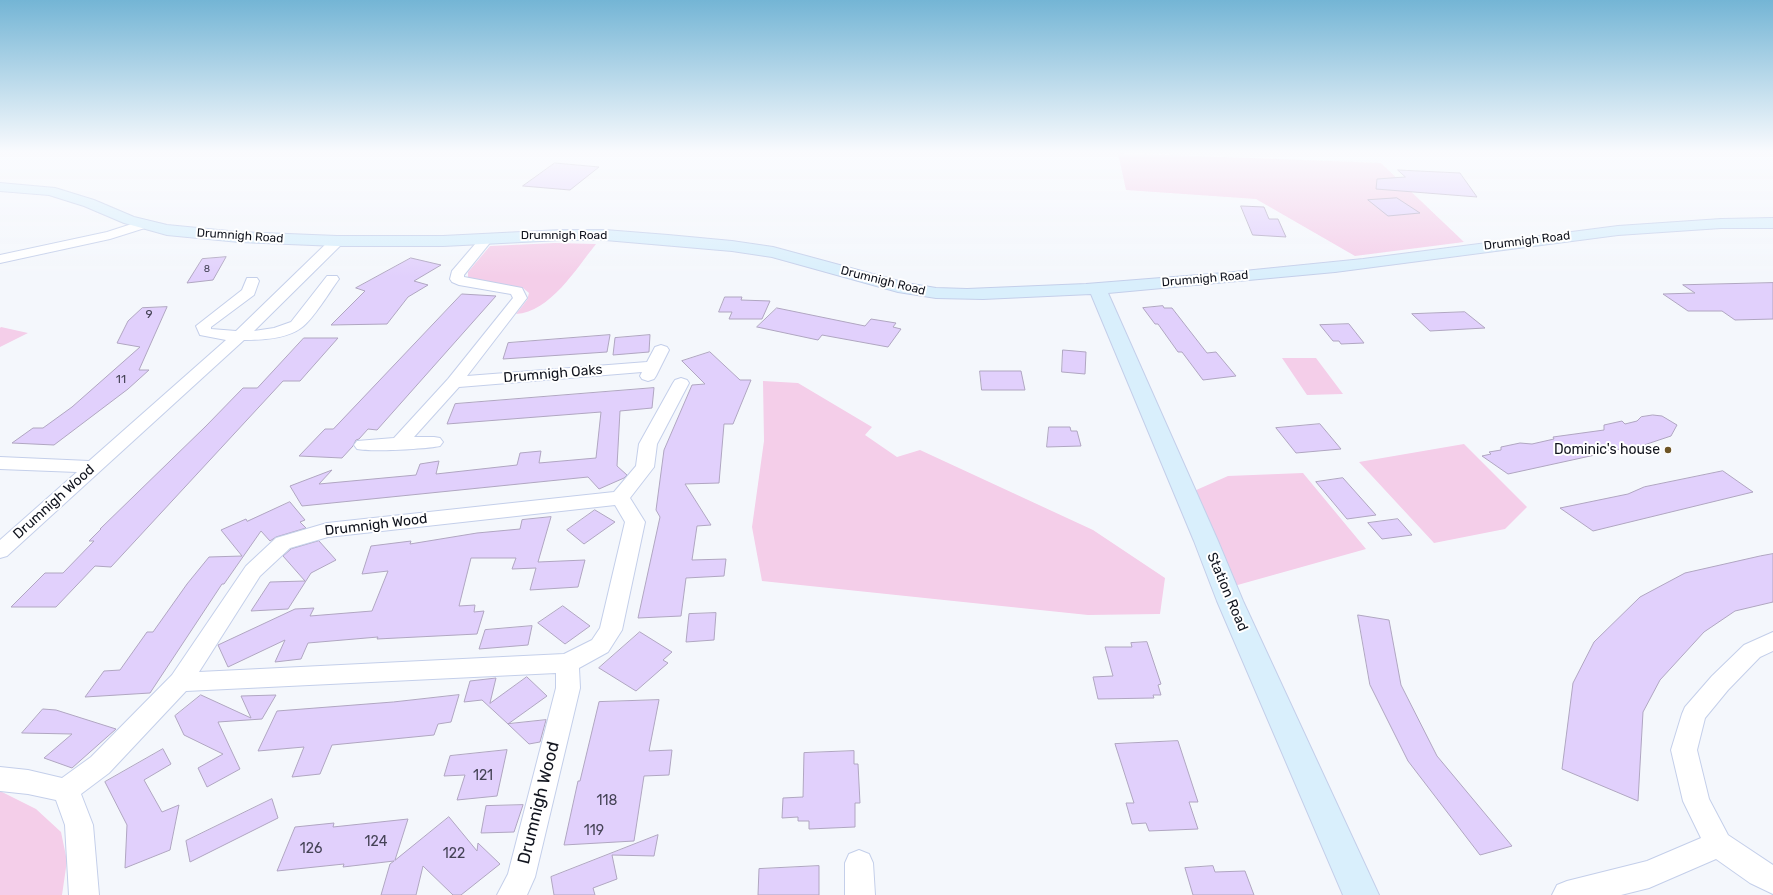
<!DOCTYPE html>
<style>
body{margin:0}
canvas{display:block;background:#f4f7fc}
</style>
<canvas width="1773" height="895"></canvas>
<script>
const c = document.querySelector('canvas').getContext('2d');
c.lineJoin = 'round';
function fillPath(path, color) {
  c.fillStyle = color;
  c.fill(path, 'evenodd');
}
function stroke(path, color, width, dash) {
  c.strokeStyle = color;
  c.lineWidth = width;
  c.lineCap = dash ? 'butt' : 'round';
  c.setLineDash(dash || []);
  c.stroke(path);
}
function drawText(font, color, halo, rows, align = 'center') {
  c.font = font + ' Rubik,sans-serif';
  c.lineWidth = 4;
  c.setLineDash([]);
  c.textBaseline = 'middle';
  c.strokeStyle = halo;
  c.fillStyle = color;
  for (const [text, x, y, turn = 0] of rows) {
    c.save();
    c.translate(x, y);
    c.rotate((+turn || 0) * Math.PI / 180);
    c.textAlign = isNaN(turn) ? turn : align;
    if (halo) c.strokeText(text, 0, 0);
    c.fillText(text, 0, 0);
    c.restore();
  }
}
fillPath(new Path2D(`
 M1118 153 1381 163 1464 242 1355 256 1256 199 1126 190Z
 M555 243 596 244C576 269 550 312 516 314L527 300 529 293 523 288 474 281 468 277V272L490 246Z
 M0 328 1 327 28 333 0 347Z
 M1282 358H1316L1343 394 1307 395Z
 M763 381 798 383 872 427 865 435 897 457 920 450 1093 530 1165 578 1160 614 1088 615 762 581 752 527 764 441Z
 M1464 444 1527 507 1505 529 1434 543 1359 462Z
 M1303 473 1366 549 1234 586 1194 491 1228 476Z
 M0 791 36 809 61 832 67 861 62 895H0Z`), '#f4cee9');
const building = new Path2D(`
 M555 163 599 167 570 190 523 186Z
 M1398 170 1460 173 1477 197 1376 189 1377 179 1405 177Z
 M1397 198 1420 213 1388 216 1368 200Z
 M1241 206 1264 207 1269 219H1278L1286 237 1253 235Z
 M226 257 213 280 187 283 202 259Z
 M411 258 441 265 414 281 428 285 408 297 387 324 331 325 365 291 356 288Z
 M1773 283V319L1735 320 1722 311H1688L1663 294 1695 293 1683 285Z
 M462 294 496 296 377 430 368 429 359 439 356 440 353 446 342 458 299 456 325 429H333Z
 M725 297H742L741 300 770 301 762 319H729L732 312H719Z
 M1163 306 1164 308H1172L1207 353 1216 352 1236 376 1203 380 1182 352H1178L1158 324H1155L1143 308Z
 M167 307 139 370H149L128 389 54 445 12 443 33 428H43L72 407 140 347 117 343 128 321 142 308Z
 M777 308 865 326 871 319 896 323 893 327 901 329 888 347 822 335 818 340 757 327Z
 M1465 312 1485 328 1430 331 1412 314Z
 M1349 324 1364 343 1341 344 1339 341H1333L1320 325Z
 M610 335 607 352 503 359 508 343Z
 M650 335 649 352 613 355 615 338Z
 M304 338H338L300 381H283L111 567 95 566 56 607H11L45 573H63L94 541H89L101 529H100L206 426 243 388H257Z
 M1063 350 1086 352 1085 374 1062 372Z
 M710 352 740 380H751L733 424H724L719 483 685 484 711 525 697 526 692 560 726 559 724 576 686 578 681 616 638 618 660 517 656 510 664 450 692 385 705 384 682 361Z
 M980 371H1021L1025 390H982Z
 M654 388 652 408 620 411 617 466 627 475 624 478 599 489 588 477 302 506 290 486 332 470 319 484 416 475 420 464 439 461 436 474 517 465 520 453 541 451 539 463 596 458 601 412 447 424 455 404Z
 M1653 415 1662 416 1677 425 1671 436 1629 450 1613 449 1595 455 1508 474 1482 456 1491 454 1489 452 1501 450V447L1520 443 1532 444 1554 439 1553 437 1604 430V425L1622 421 1625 424 1637 421 1641 417Z
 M1320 424 1341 449 1296 453 1276 428Z
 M1049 427H1070L1071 431H1077L1081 446 1047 447Z
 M1723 471 1753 492 1593 531 1560 508 1628 494 1644 487Z
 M1343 478 1376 515 1347 519 1316 482Z
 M290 502 305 520 300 522 306 528 276 537 270 541 261 531 224 584H222L150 693 85 697 104 671 120 670 147 632H153L187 584 209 557 242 556 221 530 246 519 247 521Z
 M595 510 615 522 584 544 567 530Z
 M551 517 538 562 585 560 578 587 530 590 536 568 512 569 516 558H471L459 606 475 605 474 612 484 611 477 634 377 639 378 637 308 643 301 659 275 662 285 640 228 667 218 645 295 609 314 608 310 616 372 611 388 571 362 574 371 546 411 541 410 544 477 533 520 529 522 520Z
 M1398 519 1412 535 1382 539 1368 523Z
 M319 541 336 560 311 573 288 609 251 611 270 582 305 581 283 556 291 549Z
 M1773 554V602L1735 611 1704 632 1660 680 1643 712 1638 801 1562 769 1573 683 1594 642 1640 597 1685 573 1760 556Z
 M563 606 590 626 565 644 538 623Z
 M716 613 714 640 686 642 689 614Z
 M1358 615 1389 620 1401 685 1437 756 1512 846 1480 855 1408 761 1370 685Z
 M532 626 528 645 479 649 485 630Z
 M640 632 672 652 663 660 668 663 636 691 599 668Z
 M1147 642 1161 684 1158 685 1161 695H1153L1154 698 1098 699 1093 677 1113 676 1105 647H1132L1131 643Z
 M527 677 547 696 508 724 482 700 464 702 470 681 496 678 490 703Z
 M201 695 251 718 241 696 276 695 262 719 218 722 240 769 207 787 198 768 223 754 184 735 175 716Z
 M459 695 451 722 438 724 434 735 332 745 320 774 292 777 304 747 258 751 277 711 393 702Z
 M659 700 649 751 672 750 669 775 644 776 634 841 564 845 578 781H580L599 702Z
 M43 709 56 710 116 729 72 768 44 758 72 734 22 733Z
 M546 720 540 742 529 744 508 724Z
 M1178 741 1198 802H1189L1198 829 1149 831 1146 823 1132 824 1126 803H1134L1115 744Z
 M163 749 171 764 144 780 162 812 179 805 170 850 125 868 127 825 105 782Z
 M507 750 497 796 457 800 465 775 444 776 450 756Z
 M854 751V764H858L860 803H855V827L809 829V821H798V817L782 818 783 798 803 797 804 753Z
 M272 799 278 818 190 862 186 841Z
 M523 805 514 832 481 833 486 806Z
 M449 817 477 851 478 843 500 864 461 895H453L423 866 416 895H381L390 864 394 861 343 867 344 864 277 871 295 827 334 823 333 827 408 819 395 860Z
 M658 835 654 856 612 855 617 879 593 888 595 895H554L551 877Z
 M819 866V895H758L759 869Z
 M1213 866 1215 872 1245 871 1254 895H1193L1185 868Z`);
fillPath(building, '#e1d0fc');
stroke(building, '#b0a6c1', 1);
const street = new Path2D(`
 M144 220 148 221 150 224 148 227 110 239 0 263V255L107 232Z
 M487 235 492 236 493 239 464 275V277L522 288 527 298 467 376 647 362 655 347 661 345 667 347 669 350 656 376 654 379 648 381 642 379 640 376 642 372 459 387 414 437H434L440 438 443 442 440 446C426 449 371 452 357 449L354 445 357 441 394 438 448 379 513 298 511 294 459 285 452 282 450 279 452 271 482 236Z
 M337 237 342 238 343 241 342 244 254 331 274 328 291 322 327 276H337L339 279C330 291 313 320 301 328 286 339 262 340 244 340L7 556 0 558V540L77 472 0 469V457L89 461 226 340 200 335 196 326 242 290 247 278H257L259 281 254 295 211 327V329L236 331 332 238Z
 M681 378 687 380 689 383 657 444 654 467 630 498 645 522 622 630 608 652 579 668 580 688 535 877 527 895H497L508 874 556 688V673L186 691 109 773 81 794 93 825 99 895H69L65 825 56 800 28 794 0 791V767L28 770 62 778 91 757 172 675 246 566 276 538 327 523 614 492 636 466 639 444 673 383 675 380ZM615 505 625 522 600 628 592 640 564 654 199 672 260 576 290 548 328 537Z
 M1773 632V651L1760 657 1728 690 1705 718 1697 750 1709 799 1728 835 1773 865V894L1750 883 1716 859 1649 888 1621 895H1552L1557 885 1567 881 1647 861 1701 838 1683 801 1671 750 1682 714 1685 707 1712 676 1744 645Z
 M859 850 869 854 873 863 875 895H845V863L849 854Z`);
const secondary = new Path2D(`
 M0 183 55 188 94 200 134 217 167 225 239 232 337 236H443L561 230H605L668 235 732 241 773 247 906 283 936 288 967 289 1086 284 1224 273 1363 259 1618 226 1721 219 1773 218V228H1721L1618 235 1335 272 1108 293 1218 541 1243 601 1379 895H1343L1217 601 1194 541 1091 294 983 299 936 298 898 292 772 257 732 251 605 240H561L443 246H337L239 242 167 235 124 223 84 206 49 195 0 191Z`);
stroke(street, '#c4cfea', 2);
stroke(secondary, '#c4cfea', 2);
fillPath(street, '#fff');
fillPath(secondary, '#d9effc');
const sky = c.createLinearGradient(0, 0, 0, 277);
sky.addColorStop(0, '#74b5d5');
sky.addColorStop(0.55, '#fafbfe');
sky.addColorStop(1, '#fafbfe00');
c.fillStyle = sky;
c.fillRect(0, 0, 1773, 277);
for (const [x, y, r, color] of [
 [1668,450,4,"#6e5526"]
]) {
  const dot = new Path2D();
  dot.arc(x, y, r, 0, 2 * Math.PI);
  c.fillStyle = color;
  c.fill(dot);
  stroke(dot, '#fff', 1.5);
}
drawText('10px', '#454356', null, [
 ["8",207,269]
]);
drawText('12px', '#11141e', '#fff', [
 ["Drumnigh Road",240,236,4],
 ["Drumnigh Road",564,236],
 ["Drumnigh Road",1527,241,-7],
 ["Drumnigh Road",1205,279,-5],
 ["Drumnigh Road",883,281,14]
]);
drawText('12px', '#454356', null, [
 ["9",149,315],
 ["11",121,380]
]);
drawText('14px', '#11141e', '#fff', [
 ["Drumnigh Oaks",553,374,-5],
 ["Drumnigh Wood",54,502,-42],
 ["Drumnigh Wood",376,525,-7],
 ["Station Road",1227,592,67]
]);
drawText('14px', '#11141e', '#fff', [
 ["Dominic's house",1660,450]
], 'right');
drawText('14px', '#454356', null, [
 ["121",483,776],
 ["118",607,801],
 ["119",594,831],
 ["124",376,842],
 ["126",311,849],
 ["122",454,854]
]);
drawText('17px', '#11141e', '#fff', [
 ["Drumnigh Wood",539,803,-76]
]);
</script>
